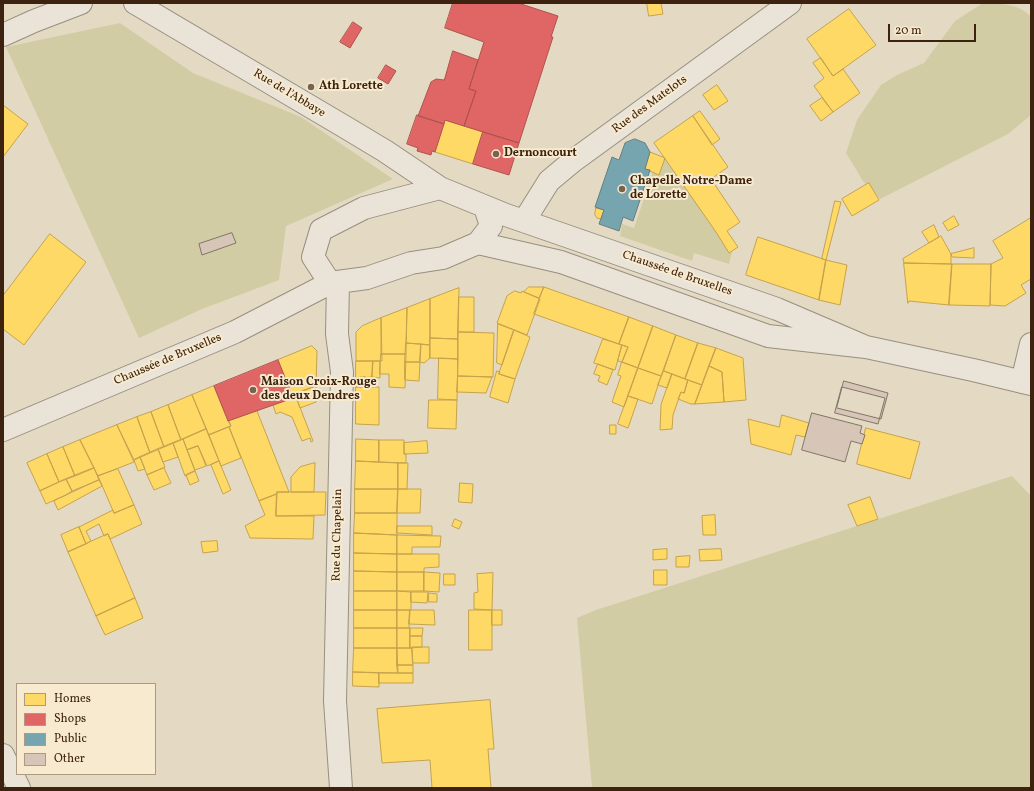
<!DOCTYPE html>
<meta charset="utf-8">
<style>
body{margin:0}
#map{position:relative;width:1034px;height:791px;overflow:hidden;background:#e4dac3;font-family:Vollkorn,serif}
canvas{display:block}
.frame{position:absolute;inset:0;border:4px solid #3d230f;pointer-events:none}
.legend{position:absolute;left:16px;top:683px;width:140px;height:92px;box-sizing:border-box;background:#f7eacf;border:1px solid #ad9a82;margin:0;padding:5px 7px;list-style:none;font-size:12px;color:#3d230f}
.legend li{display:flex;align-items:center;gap:8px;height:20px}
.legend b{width:20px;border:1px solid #ad9a82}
.scale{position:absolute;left:888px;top:24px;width:88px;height:18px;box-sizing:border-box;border:2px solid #3d230f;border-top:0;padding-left:5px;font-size:12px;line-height:14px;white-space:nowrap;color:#3d230f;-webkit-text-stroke:3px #f7eacf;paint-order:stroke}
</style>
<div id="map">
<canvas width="1034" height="791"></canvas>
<div class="frame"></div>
<ul class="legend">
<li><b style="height:11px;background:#ffd966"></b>Homes</li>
<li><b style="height:11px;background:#e06666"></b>Shops</li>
<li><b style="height:11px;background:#76a5af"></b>Public</li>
<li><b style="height:11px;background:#d7c5b7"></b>Other</li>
</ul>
<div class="scale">20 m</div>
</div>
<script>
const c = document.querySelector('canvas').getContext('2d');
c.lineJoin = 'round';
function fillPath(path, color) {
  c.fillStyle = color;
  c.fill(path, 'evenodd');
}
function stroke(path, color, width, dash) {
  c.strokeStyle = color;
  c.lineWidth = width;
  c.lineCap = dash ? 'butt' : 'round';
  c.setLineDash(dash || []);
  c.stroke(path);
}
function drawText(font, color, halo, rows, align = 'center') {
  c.font = font + ' Vollkorn,serif';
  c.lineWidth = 4;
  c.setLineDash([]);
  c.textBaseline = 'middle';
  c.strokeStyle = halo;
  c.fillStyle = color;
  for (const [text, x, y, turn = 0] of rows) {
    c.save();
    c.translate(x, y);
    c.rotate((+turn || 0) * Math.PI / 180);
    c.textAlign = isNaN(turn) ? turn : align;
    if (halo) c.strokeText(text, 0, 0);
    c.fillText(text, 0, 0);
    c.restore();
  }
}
fillPath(new Path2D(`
 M983 3C999 3 1021 4 1031 17V115L1008 134 880 199 863 181 846 153 857 120 881 85 897 75 924 63 955 21Z
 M120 23 193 73 301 117 393 179 286 226 279 280 202 309 139 338 6 47Z
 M653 160H669L732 252 729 264 694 253 692 261 620 236 622 224 634 228 654 169Z
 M1012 476 1031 496 1030 788H592L577 618 596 610Z`), '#d1cca3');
const homes = new Path2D(`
 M647 3H661L663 14 649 16Z
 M849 9 876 45 833 76 807 39Z
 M821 58 833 76 843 69 860 93 833 112 814 86 824 78 813 63Z
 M717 85 728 101 714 110 703 95Z
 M822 98 833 112 821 121 810 106Z
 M3 105 28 124 3 157Z
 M700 111 720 139 712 145 693 116Z
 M693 116 728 167 711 179 740 222 727 231 738 247 729 253 716 232 654 143Z
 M445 120 483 132 473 164 435 152Z
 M650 152 665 158 659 175 645 169Z
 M869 183 879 200 852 216 842 199Z
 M835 201 841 202 826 260 822 259Z
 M596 208 604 210 601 219 597 218 595 215Z
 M954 216 959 225 948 231 943 223Z
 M1031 218V279L1021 285 1026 293 1005 306 990 305 991 264 1003 258 993 241Z
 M934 225 939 237 929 243 922 232Z
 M50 234 86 262 24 345 3 329V296Z
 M941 236 951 254V264L904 263 903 259Z
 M758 237 826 260 819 300 746 275Z
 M974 248V258L952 257 951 254Z
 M826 260 847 265 840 305 819 300Z
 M904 263 952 264 949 305 909 301 908 303Z
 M952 264H991L990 306 949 305Z
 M529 287H544L539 298 524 292Z
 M544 287 629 317 619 344 534 314Z
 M459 288 458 339 430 338V299Z
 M515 291 521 293 522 291 540 299 527 335 497 323 507 296Z
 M459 297H474V332H458Z
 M430 299V345L406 343 407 308Z
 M407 308 406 354H381V318Z
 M629 317 653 326 638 368 622 362 628 347 619 344Z
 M381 318 382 361H356V332L362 326Z
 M498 324 514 330 502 365 497 363Z
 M653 326 676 335 661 376 638 368Z
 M514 330 530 337 515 379 499 374Z
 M458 332 494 333 493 377 458 376Z
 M676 335 698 343 685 379 664 371Z
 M430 338 458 339V359L430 358Z
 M603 339 622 345 615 370 594 363Z
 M406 343 421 344 420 362H405Z
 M698 343 716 348 702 385 685 379Z
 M421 344 430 345V358L424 363 420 362Z
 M622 345 628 347 622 362 618 361Z
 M312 346 317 351 316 386 292 395 278 360Z
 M716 348 743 358 746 400 724 402 722 372 709 366Z
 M381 354H406L405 388 389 387V374H380Z
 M439 358 458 359 457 400 438 399Z
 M356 361H373L372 377 356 378Z
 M373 361H380V378L372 377Z
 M405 362H420L419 381 405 380Z
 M622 362 638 368 624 407 612 402 621 376 618 375Z
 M598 364 613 370 607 385 598 381 600 376 594 374Z
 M709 366 722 372 724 402 695 404Z
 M638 368 661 376 652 404 628 396Z
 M497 371 500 372 499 374 515 379 508 403 490 397Z
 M664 371 672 374 667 388 658 385Z
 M672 374 688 380 684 393 681 392 673 415 672 429 660 430 661 405Z
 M458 376 492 377 486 393 457 392Z
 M365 377V387H356V378Z
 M688 380 702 385 695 404H691L678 399 681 392 684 393Z
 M214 386 231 426 209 435 192 395Z
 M316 386V402L300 408 295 394Z
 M356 387H379V425L356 424Z
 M192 395 206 429 181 440 168 405Z
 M628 396 638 399 628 428 618 424Z
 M296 397 313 441 311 442 310 438 302 441 292 417 280 412 276 414 273 405Z
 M429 400H457L456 429 428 428Z
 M168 405 181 440 164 447 151 412Z
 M257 411 289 492H277V494L259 501 229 427 231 426 228 421Z
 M151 412 164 447 150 453 137 417Z
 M782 415 809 423 805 437 796 435 791 455 751 444 748 419 779 427Z
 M137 417 150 453 134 460 117 425Z
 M117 425 134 462 98 476 80 440Z
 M610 425H616V434H610Z
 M229 427 241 458 221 466 209 435Z
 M866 428 920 442 910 479 857 464Z
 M206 429 219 461 207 466 198 446 187 450 183 439Z
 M183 439 195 471 185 476 173 443Z
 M356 439 379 440V462L356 461Z
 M80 440 94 468 75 476 63 447Z
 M379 440H404V454H406V463L379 462Z
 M427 441 428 453 404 454V443Z
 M173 443 178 457 163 462 158 449Z
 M198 446 206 466 195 470 187 450Z
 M63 447 75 476 59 482 47 454Z
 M158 449 165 467 147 475 140 457Z
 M47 454 59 482 40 491 27 463Z
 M140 457 145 469 138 471 134 460Z
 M219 461 231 490 223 494 211 465Z
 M356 461 398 463V489H355Z
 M315 463 314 492H291V477L300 467Z
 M398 463H408L407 489H398Z
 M94 468 99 480 72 491 66 479Z
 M164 468 171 483 154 490 147 475Z
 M118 469 134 505 114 513 98 476Z
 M195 471 199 481 190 485 186 475Z
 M66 479 72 491 66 495 46 504 40 491Z
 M99 480 102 486 58 510 54 501Z
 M460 483 473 484 472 503 459 502Z
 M355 489H398L397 513H355Z
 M398 489H421L420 513H397Z
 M277 492H326L325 515 276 516Z
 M277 494 276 516H314L313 539 250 538 245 526 265 515 259 501Z
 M870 497 878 519 857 526 848 505Z
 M134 505 142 524 110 539 108 534 104 536 99 524 86 531 91 541 86 544 79 527 113 510 114 513Z
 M355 513H397V535L354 533Z
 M715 515 716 535H703L702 516Z
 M455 519 462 522 459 529 452 526Z
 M397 526H432V535L397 533Z
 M79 527 86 544 68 552 61 535Z
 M354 533 397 535V554L354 553Z
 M108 534 135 598 96 616 68 552Z
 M397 535 441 536 440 547H412V554H397Z
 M217 541 218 551 203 553 201 542Z
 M667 549V559L653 560V550Z
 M721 549 722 560 700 561 699 550Z
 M354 553 397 554V572L354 571Z
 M397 554H439V567L424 568V572H397Z
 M690 556 689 567H676V557Z
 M654 570H667V585H654Z
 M354 571 397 572V591H354Z
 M397 572H424V591H397Z
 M424 572 440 573 439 592 424 591Z
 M493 573 492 610 474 609V593L478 592 477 574Z
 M444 574H455V585H444Z
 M354 591H397V610H354Z
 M397 591 411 592V610H397Z
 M411 592H428L427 603 411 602Z
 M429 593 437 594V602H429Z
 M135 598 143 618 105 635 96 616Z
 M354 610H397V628H354Z
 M397 610H410L409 628H397Z
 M410 610H434L435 625 409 624Z
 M469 610H492V650H469Z
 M492 610H502V625H492Z
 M354 628H397V648H354Z
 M397 628H410V648H397Z
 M410 628H423L422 636H410Z
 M410 636H422V647L410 648Z
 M412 647H429V663H413Z
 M354 648H397L398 673 353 672Z
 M397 648H412L413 665H397Z
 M397 665H413V673H398Z
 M353 672 379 673V687L353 686Z
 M379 673H413V683H379Z
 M490 700 494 749H488L491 788H432L430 760 382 763 377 709Z`);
fillPath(homes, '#ffd966');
stroke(homes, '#c5a24c', 1);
const shops = new Path2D(`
 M453 3H518L558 16 551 37H553L519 143 464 126 476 91 469 89 484 42 445 28Z
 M353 22 362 28 350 48 340 42Z
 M453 51 478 60 469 89 476 91 464 126 445 120 444 124 418 116 431 82 436 79 444 80Z
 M386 65 396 71 388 84 378 78Z
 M417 115 444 124 435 152 432 151 431 155 417 151 418 148 407 144Z
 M483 132 519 143 509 175 473 164Z
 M278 360 292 395 295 394 296 397 228 421 214 386Z`);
fillPath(shops, '#e06666');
stroke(shops, '#af524c', 1);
const public = new Path2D(`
 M635 139 645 143 650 152 645 169 650 170 633 221 623 217 619 231 599 224 604 210 595 207 612 157 619 160 625 143Z`);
fillPath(public, '#76a5af');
stroke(public, '#657e7f', 1);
const building = new Path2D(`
 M232 233 236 243 202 255 199 244Z
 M844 381 888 393 881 419 837 408Z
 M842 387 885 398 878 424 835 413Z
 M812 413 862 426 860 433 865 435 862 444 851 441 845 462 802 450Z`);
fillPath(building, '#d7c5b7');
stroke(building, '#807668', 1);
const minor = new Path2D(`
 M135 3 345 127 385 151 440 188 506 215 777 309 866 347
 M3 35 34 21 81 3
 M524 221 549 181 573 161 790 3
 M478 243 561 262 768 336 866 347 973 370 1031 384
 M338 282 337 334 342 372 335 701 341 788
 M330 283 313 257 321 230 364 208 440 188
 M1022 382 1031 344
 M3 430 235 332 330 283 367 278 411 263 443 258 478 243 491 226 485 207
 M3 755 19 788`);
stroke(minor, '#988f7f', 24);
stroke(minor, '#e9e3d8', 22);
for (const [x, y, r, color] of [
 [311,87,4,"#77634e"],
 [496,154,4,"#77634e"],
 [622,189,4,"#77634e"],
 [253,390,4,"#77634e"]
]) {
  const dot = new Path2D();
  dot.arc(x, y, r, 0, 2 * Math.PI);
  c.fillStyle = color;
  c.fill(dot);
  stroke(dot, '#f7eacf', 1.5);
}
drawText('bold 12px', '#3d230f', '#f7eacf', [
 ["Ath Lorette",319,87],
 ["Dernoncourt",504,154],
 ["Chapelle Notre-Dame",630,182],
 ["de Lorette",630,196],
 ["Maison Croix-Rouge",261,383],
 ["des deux Dendres",261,397]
], 'left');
drawText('12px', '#3d230f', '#f7eacf', [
 ["Rue de l'Abbaye",289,94,31],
 ["Rue des Matelots",650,105,-36],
 ["Chaussée de Bruxelles",677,274,19],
 ["Chaussée de Bruxelles",168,360,-23],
 ["Rue du Chapelain",338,535,-89]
]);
</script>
